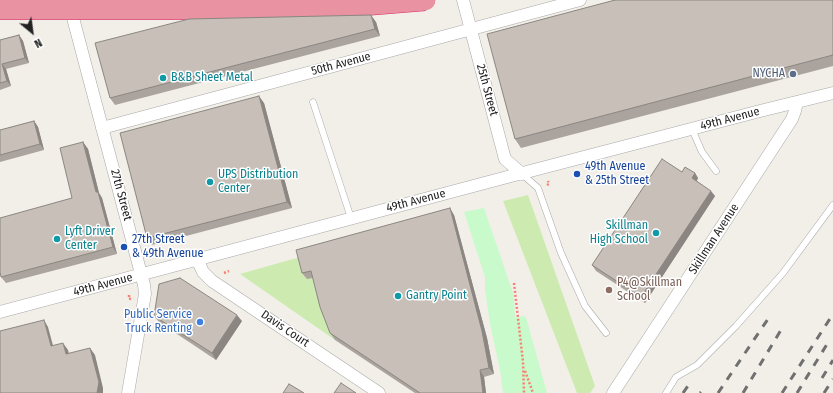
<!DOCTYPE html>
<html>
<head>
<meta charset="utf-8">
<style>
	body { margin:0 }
	#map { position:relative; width:833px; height:393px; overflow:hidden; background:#f2efe9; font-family:"Fira Sans Condensed",sans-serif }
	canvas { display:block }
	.north { position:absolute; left:12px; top:12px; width:40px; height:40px; -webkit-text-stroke:3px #fff; paint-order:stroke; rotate:151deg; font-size:11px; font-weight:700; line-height:16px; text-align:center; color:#222 }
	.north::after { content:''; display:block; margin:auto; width:14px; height:18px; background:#222; clip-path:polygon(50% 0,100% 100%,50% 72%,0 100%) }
</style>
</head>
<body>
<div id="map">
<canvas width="833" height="393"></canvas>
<div class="north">N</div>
</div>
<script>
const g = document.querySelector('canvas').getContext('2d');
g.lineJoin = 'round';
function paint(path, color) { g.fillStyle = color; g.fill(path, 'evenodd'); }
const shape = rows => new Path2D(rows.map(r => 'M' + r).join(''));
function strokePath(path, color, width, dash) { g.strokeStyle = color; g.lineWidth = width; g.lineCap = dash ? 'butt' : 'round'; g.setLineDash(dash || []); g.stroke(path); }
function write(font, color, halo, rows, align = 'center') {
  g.font = font + ' "Fira Sans Condensed",sans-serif'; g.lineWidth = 3; g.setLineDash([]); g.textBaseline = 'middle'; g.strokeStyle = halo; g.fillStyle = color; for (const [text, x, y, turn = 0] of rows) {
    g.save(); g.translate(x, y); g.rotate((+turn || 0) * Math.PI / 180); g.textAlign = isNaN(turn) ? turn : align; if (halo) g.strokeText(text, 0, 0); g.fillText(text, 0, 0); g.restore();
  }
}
paint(shape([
	[528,195,595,386,590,393,577,393,503,201],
	[300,257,316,277,335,340,240,274]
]), '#cdebb0');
paint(shape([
	[484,208,514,296,515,318,523,316,526,317,547,393,503,393,501,375,490,324,485,290,485,277,464,212]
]), '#c8facc');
const service = shape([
	[313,102,351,218],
	[692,129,702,152,716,171],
	[522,174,538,188,561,253,585,306,606,333],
	[666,393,676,377,697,365,736,326,783,273,833,205]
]);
const minor = shape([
	[463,0,505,159,522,174],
	[69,3,144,285,145,294,128,393],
	[102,128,580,0],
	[197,259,203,272,212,281,379,393],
	[0,312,511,176,760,111,833,93],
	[613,393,792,119,795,111,797,102]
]);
strokePath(service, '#a9a9a9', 7);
strokePath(minor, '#a9a9a9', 13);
strokePath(shape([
	[547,185,549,184,548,181],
	[224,273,229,271],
	[514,283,523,362,524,393],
	[129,295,129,299,133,298],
	[525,371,533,393]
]), '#fa8072', 2.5, [2, 2]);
strokePath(service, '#fff', 6);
strokePath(minor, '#fff', 12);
strokePath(shape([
	[822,378,833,360],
	[683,393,690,383],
	[700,393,701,392],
	[718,393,770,316],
	[743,393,784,325],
	[782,393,833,314],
	[797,393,829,341],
	[824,393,833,379]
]), '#707070', 3, [8, 8]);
const motorwayBridge = shape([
	[0,9,305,9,364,5,425,0]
]);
strokePath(motorwayBridge, '#dc2a67', 22, []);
strokePath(motorwayBridge, '#e892a2', 21);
paint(shape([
	[833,0,833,66,521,148,515,139],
	[376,22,380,36,115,105,110,98],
	[19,35,23,41,29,63,6,69,11,86,0,90,0,40],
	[264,103,292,208,152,245,147,238],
	[34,121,38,127,44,150,0,162,0,130],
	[83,142,88,149,99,193,102,198,117,254,6,283,1,277,72,198],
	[695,173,698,178,697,181,715,196,645,303,596,271,592,265],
	[454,215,487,338,494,374,484,377,486,393,415,393,335,340,330,333,313,278,307,279,302,273],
	[154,316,242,321,216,360,159,322]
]), '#aba49e');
paint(shape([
	[371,15,376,22,380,36,375,29],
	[19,35,23,41,29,63,25,58],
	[2,64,6,69,11,86,7,81],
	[259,96,264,103,292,208,287,202],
	[34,121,38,127,44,150,40,144],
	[83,142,88,149,99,193,102,198,117,254,113,247,96,192],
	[695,173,698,178,695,183,692,178],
	[711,191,715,196,645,303,641,297],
	[450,208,454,215,487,338,494,374,489,368],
	[237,315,242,321,216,360,212,353],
	[44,320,48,327,55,353,51,346],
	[63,343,68,350,71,361,66,354],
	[90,348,95,355,103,388,103,393,97,393],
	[480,370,484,377,486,393,483,393]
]), '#8b8681');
const building = shape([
	[615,0,833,0,833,55,515,139,487,34,615,0],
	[371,15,375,29,110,98,95,43,189,19,371,15],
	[19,35,25,58,2,64,7,81,0,83,0,40,19,35],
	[259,96,287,202,147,238,120,133,259,96],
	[34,121,40,144,0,155,0,130,34,121],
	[83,142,96,192,98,192,113,247,1,277,0,272,0,218,72,198,60,148,83,142],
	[662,159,682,172,685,167,695,173,692,178,711,191,641,297,592,265,662,159],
	[450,208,482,331,489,368,480,370,483,393,420,393,330,333,320,307,311,271,302,273,296,250,450,208],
	[180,278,237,315,212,353,154,316,159,284,180,278],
	[44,320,51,346,63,343,66,354,90,348,99,382,97,393,0,393,0,331,44,320],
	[341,383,356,393,334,393,341,383],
	[289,384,304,393,283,393,289,384]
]);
paint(building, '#c7bfb8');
strokePath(building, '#8b8681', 1);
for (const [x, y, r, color] of [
	[793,74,4,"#5c6f8a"],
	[163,78,4,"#0f9aa8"],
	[577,174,4,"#1a4fb4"],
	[210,182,4,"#0f9aa8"],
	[656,233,4,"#0f9aa8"],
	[57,239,4,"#0f9aa8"],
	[124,247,4,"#1a4fb4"],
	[609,290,4,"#8d6e63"],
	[398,296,4,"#0f9aa8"],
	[200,322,4,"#3f7fe0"]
]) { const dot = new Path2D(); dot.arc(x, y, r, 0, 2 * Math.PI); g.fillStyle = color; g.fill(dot); strokePath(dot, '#fff', 1.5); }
write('12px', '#222', '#fff', [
	["50th Avenue",341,64,-15],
	["25th Street",487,90,75],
	["49th Avenue",730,119,-15],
	["27th Street",121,195,75],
	["49th Avenue",416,201,-15],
	["Skillman Avenue",714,239,-57],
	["49th Avenue",103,285,-15],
	["Davis Court",285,329,34]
]);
write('12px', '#4e5e75', '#fff', [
	["NYCHA",785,74]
], 'right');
write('12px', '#0d838f', '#fff', [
	["B&B Sheet Metal",171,78],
	["UPS Distribution",218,175],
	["Center",218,189],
	["Skillman",648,226,"right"],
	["High School",648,240,"right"],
	["Lyft Driver",65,232],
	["Center",65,246],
	["Gantry Point",406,296]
], 'left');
write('12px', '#164399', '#fff', [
	["49th Avenue",585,167],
	["& 25th Street",585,181],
	["27th Street",132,240],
	["& 49th Avenue",132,254]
], 'left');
write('12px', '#785e54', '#fff', [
	["P4@Skillman",617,283],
	["School",617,297]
], 'left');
write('12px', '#366cbe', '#fff', [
	["Public Service",192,315],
	["Truck Renting",192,329]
], 'right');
</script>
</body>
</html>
